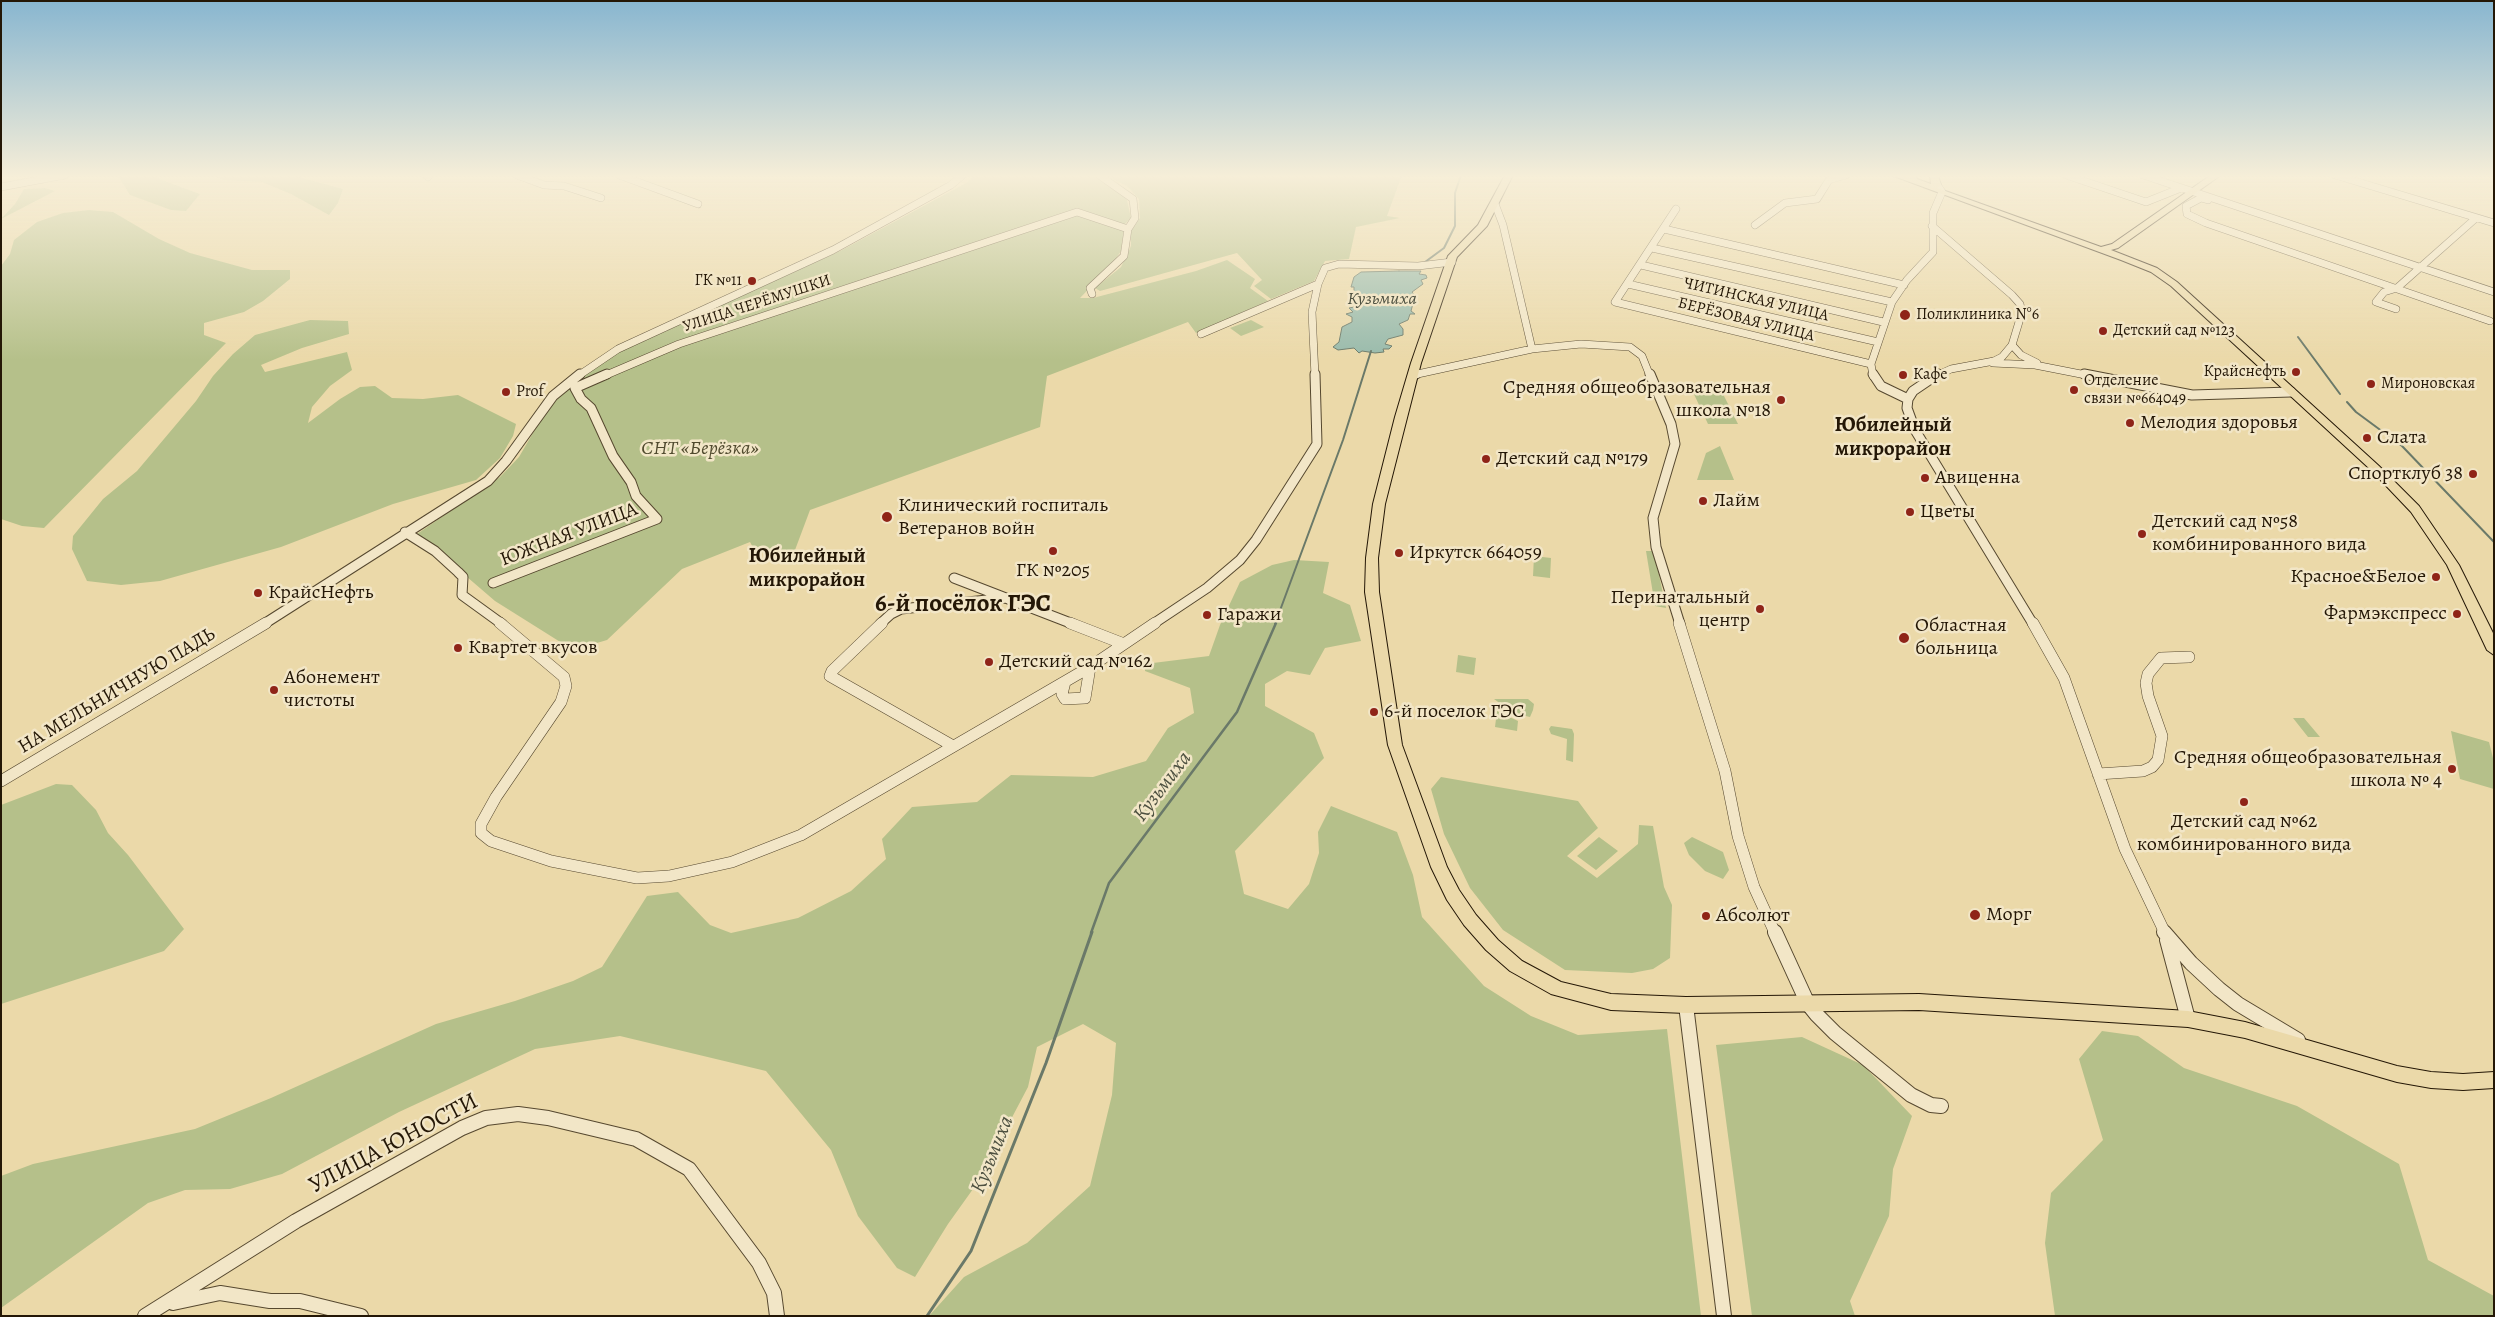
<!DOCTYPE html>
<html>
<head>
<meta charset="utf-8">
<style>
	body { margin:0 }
	#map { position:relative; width:2495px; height:1317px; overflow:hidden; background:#ebd9a9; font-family:Alegreya,serif }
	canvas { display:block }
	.frame { position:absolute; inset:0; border:2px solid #241706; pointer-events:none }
</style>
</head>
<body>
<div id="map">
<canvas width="2495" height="1317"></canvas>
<div class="frame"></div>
</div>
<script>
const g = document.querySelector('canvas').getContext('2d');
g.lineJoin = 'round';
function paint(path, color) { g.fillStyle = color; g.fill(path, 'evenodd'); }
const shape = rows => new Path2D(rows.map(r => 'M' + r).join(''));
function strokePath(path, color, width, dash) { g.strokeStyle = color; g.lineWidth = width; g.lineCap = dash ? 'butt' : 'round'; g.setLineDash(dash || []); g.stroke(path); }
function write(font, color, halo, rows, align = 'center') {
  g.font = font + ' Alegreya,serif'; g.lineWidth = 5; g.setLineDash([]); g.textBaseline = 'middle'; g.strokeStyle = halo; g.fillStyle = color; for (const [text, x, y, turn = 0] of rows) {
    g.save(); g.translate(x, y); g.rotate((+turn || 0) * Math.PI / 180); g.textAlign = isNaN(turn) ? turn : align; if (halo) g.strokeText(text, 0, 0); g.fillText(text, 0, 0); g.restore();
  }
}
paint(shape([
	[153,175,162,180,200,194,186,211,171,210,130,195,118,176],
	[214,175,291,175,343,189,338,203,329,215,291,194,262,182,223,180],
	[976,175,1093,175,1116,186,1127,200,1131,218,1123,226,1074,210,663,352,1074,214,1124,231,1121,251,1111,266,1080,298,1093,298,1196,271,1227,260,1255,279,1250,288,1268,301,1196,333,1188,322,1047,376,1040,427,810,510,795,550,756,553,750,542,682,569,607,640,573,650,495,601,417,534,500,477,519,457,537,426,558,398,571,385,622,350,842,250,966,183],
	[1105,175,1402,175,1387,216,1400,218,1356,227,1349,259,1325,261,1314,281,1271,299,1254,286,1262,280,1237,253,1100,291,1095,288,1121,267,1131,246,1131,231,1140,218,1139,199,1127,186],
	[45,188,55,191,1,219,15,204,24,189],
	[89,210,113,212,159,239,190,253,252,270,290,270,290,279,263,301,244,312,204,323,204,335,226,343,44,528,22,526,1,519,1,266,10,254,14,240,37,222,63,213],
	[310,320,348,321,349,334,302,348,261,365,265,372,347,352,352,370,330,386,312,407,308,423,340,399,360,387,375,386,392,398,423,399,458,395,516,424,513,436,500,458,476,480,393,504,281,547,160,581,121,585,87,581,72,549,73,536,103,499,137,471,196,401,213,376,233,354,255,335],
	[1251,320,1264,327,1241,336,1230,328],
	[1692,390,1721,390,1738,424,1708,424],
	[1720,446,1734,480,1697,480,1706,453],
	[1646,551,1654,551,1666,608,1655,606],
	[1534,556,1551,558,1550,578,1533,576],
	[1294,560,1329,562,1323,593,1350,605,1361,641,1325,648,1310,675,1287,671,1265,684,1265,706,1314,733,1324,758,1235,851,1244,894,1288,909,1309,884,1319,853,1318,832,1331,806,1397,832,1413,875,1422,917,1484,986,1531,1016,1578,1035,1667,1029,1701,1316,929,1316,964,1277,1027,1243,1090,1186,1112,1095,1116,1043,1083,1024,1037,1047,1028,1087,978,1182,948,1224,915,1277,897,1268,858,1216,831,1150,766,1071,620,1036,535,1049,399,1112,282,1174,230,1189,185,1190,148,1203,1,1308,1,1176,33,1164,195,1129,271,1098,436,1024,515,1001,573,981,602,967,647,896,678,892,710,925,731,933,798,918,851,891,886,859,882,839,912,807,977,802,1011,775,1093,777,1146,761,1168,728,1194,713,1190,688,1145,671,1145,664,1209,656,1220,625,1240,582,1272,565],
	[1458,655,1476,658,1474,675,1456,672],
	[1494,699,1528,699,1534,704,1533,710,1530,717,1521,715,1505,707],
	[1497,711,1518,721,1517,731,1495,727],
	[2293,718,2304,718,2320,737,2308,737],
	[1551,726,1572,729,1574,734,1573,762,1566,760,1567,739,1551,734,1549,729],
	[2451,731,2489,742,2494,762,2494,789,2460,779],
	[1441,777,1578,801,1598,828,1567,856,1597,878,1638,844,1639,825,1653,826,1664,887,1672,905,1670,958,1653,969,1632,973,1565,970,1503,930,1470,888,1444,834,1431,789],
	[56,784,72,785,96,810,108,833,128,855,184,929,164,951,1,1004,1,805],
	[1599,837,1618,851,1596,870,1577,856],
	[1692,837,1723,852,1729,870,1723,879,1705,871,1689,855,1684,843],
	[2102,1031,2138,1036,2184,1068,2297,1106,2399,1164,2428,1260,2494,1296,2494,1316,2055,1316,2045,1243,2051,1193,2103,1140,2079,1059],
	[1802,1037,1863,1065,1912,1116,1893,1169,1889,1216,1850,1301,1855,1316,1752,1316,1716,1045]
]), '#b5c08a');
const water = shape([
	[1399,271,1421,271,1419,274,1426,275,1427,278,1421,280,1423,284,1412,292,1415,296,1411,311,1415,314,1410,314,1408,320,1399,324,1403,329,1403,335,1388,339,1385,344,1392,346,1389,349,1383,349,1384,352,1375,353,1362,351,1359,353,1354,348,1338,350,1333,347,1339,342,1342,327,1352,322,1352,317,1346,314,1353,312,1349,308,1354,307,1350,294,1354,291,1354,287,1351,287,1354,277,1361,272,1399,271]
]);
paint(water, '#98baab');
strokePath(water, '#6a7969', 1);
strokePath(shape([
	[1425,262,1444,248,1455,226,1455,193,1461,175],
	[2298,337,2340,394],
	[2347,402,2356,412,2402,446,2494,542],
	[1275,624,1343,440,1371,351]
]), '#6a7969', 2);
strokePath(shape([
	[1091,933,1109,883,1237,712,1276,623]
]), '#6a7969', 2.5);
strokePath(shape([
	[927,1316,971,1251,1046,1063,1092,932]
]), '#6a7969', 3);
const minorFar3 = shape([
	[426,175,428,177],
	[517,175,544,185,564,186,601,198],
	[619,175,698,204],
	[2066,175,2146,202,2181,188],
	[2143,175,2494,292],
	[2335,175,2494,223],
	[1,187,65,175],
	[2208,200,2201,198,2186,206,2187,214,2206,223,2490,321],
	[1495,204,1503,225,1532,349],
	[1676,209,1615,302,1871,364],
	[1755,225,1785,203,1817,199,1829,180,1846,175],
	[1932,226,2012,295,2020,304,2022,312,2012,345,2002,357,1994,361,1951,369,1936,376],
	[1664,229,1904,285],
	[1652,248,1892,302],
	[1641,265,1883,322],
	[1628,284,1878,342],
	[1092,294,1090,288,1124,256,1128,229],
	[2396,309,2376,302,2384,292,2397,288,2476,218],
	[1201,334,1318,284],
	[2012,345,2021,355,2037,363],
	[1993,363,2035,365,2091,376],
	[1413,375,1532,349,1581,344,1630,347,1642,356,1650,376],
	[578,376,618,349,833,250,951,185,963,175],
	[604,376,679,344,1077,212,1128,229,1135,218,1133,199,1099,175],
	[1315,376,1312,312,1318,284,1325,268,1339,264,1418,266,1452,262],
	[1873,376,1871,364,1892,302,1907,280,1933,252,1933,213,1942,192,1936,183]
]);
const minorFar2 = shape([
	[1650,374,1671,424,1675,444,1653,518,1656,547,1680,624],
	[1873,374,1881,386,1908,399],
	[1938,374,1913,391,1908,399,1907,408,1915,430,2033,624],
	[2084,374,2192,395,2291,392],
	[1413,375,1416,374],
	[405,532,435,551,458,572,463,577,462,595,502,624],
	[954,578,1073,624],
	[493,583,657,519,636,496,631,482,613,456,591,408,581,399,575,388,607,374],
	[264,624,488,481,506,461,553,396,580,374],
	[880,624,891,614,901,609,1006,598],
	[1153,624,1207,588,1240,560,1256,540,1317,444,1315,374]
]);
const minorFar1 = shape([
	[500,623,564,677,566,686,561,702,496,797,481,824,481,833,491,841,551,861,637,878,669,876,732,862,801,835,1090,667,1155,623],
	[882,623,832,671,830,676,953,746],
	[1070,623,1124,644],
	[1679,623,1725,771,1738,836,1754,887,1775,933],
	[2033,623,2064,678,2125,849,2165,933],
	[1065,682,1062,694,1065,699,1085,698,1090,667],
	[2098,774,2143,771,2152,767,2158,760,2162,736,2148,696,2146,683,2148,674,2161,658,2189,657],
	[1,781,266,623]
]);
const minor = shape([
	[1775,932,1808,1004,1816,1014,1835,1033,1911,1095,1931,1105,1941,1106],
	[2164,932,2191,963,2219,989,2238,1004,2298,1040],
	[2167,940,2188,1019],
	[1686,1005,1724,1316],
	[173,1303,220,1293,270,1301,300,1301,361,1316],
	[145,1316,296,1221,462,1128,486,1118,518,1114,548,1118,636,1139,689,1169,759,1263,774,1293,777,1316]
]);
const major = shape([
	[1505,175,1513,175,1487,226,1457,257,1421,363,1385,504,1378,558,1379,592,1402,745,1447,867,1459,890,1476,915,1498,940,1522,961,1561,982,1611,994,1686,997,1919,994,2188,1011,2245,1022,2397,1066,2431,1072,2463,1074,2494,1072,2494,1088,2463,1090,2431,1088,2397,1082,2245,1038,2188,1027,1919,1010,1686,1013,1611,1010,1551,994,1510,971,1486,950,1464,925,1447,900,1431,867,1388,745,1365,592,1366,558,1373,504,1395,417,1411,363,1448,256,1478,225,1505,175],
	[1891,175,1916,175,1917,179,1931,184,1930,175,1938,175,1941,185,1937,188,2101,247,2112,244,2211,175,2221,175,2118,248,2111,250,2157,268,2177,282,2379,466,2419,506,2459,565,2494,635,2494,655,2487,650,2447,565,2411,512,2371,470,2171,286,2151,272,2121,260,1891,175]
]);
strokePath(minorFar3, '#56482f', 8);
strokePath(minorFar2, '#56482f', 11);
strokePath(minorFar1, '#56482f', 12);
strokePath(minor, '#56482f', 16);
strokePath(major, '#241706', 2);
strokePath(minorFar3, '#f2e6c7', 7);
strokePath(minorFar2, '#f2e6c7', 9);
strokePath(minorFar1, '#f2e6c7', 11);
strokePath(minor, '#f2e6c7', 14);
paint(major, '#ebd9a9');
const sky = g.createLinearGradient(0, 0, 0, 360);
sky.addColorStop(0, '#88b6d0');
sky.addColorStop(0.49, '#f6eed8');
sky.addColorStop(1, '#f6eed800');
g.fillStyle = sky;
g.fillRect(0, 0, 2495, 360);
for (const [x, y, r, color] of [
	[752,281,5,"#8f2418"],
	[1905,315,6,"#8f2418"],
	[2103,331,5,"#8f2418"],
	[2296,372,5,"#8f2418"],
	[1903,375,5,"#8f2418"],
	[2371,384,5,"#8f2418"],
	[2074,390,5,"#8f2418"],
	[506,392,5,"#8f2418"],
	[1781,400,5,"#8f2418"],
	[2130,423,5,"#8f2418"],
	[2367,438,5,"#8f2418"],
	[1486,459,5,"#8f2418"],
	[2473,474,5,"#8f2418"],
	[1925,478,5,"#8f2418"],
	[1703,501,5,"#8f2418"],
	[1910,512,5,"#8f2418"],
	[887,517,6,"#8f2418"],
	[2142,534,5,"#8f2418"],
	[1053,551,5,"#8f2418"],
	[1399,553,5,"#8f2418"],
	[2436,577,5,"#8f2418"],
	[258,593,5,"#8f2418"],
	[1760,609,5,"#8f2418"],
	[2457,614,5,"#8f2418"],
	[1207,615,5,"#8f2418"],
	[1904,638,6,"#8f2418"],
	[458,648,5,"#8f2418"],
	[989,662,5,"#8f2418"],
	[274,690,5,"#8f2418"],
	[1374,712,5,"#8f2418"],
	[2452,769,5,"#8f2418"],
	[2244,802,5,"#8f2418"],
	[1975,915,6,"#8f2418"],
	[1706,916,5,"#8f2418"]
]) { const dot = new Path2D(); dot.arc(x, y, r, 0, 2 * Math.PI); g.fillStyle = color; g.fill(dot); strokePath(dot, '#f2e6c7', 2); }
write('16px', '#241706', '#f2e6c7', [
	["ГК №11",742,281,"right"],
	["Поликлиника N°6",1916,315],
	["Детский сад №123",2113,331],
	["Крайснефть",2286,372,"right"],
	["Кафе",1913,375],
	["Отделение",2084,381],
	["связи №664049",2084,399],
	["Мироновская",2381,384],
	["Prof",516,392]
], 'left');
write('16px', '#241706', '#f2e6c7', [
	["ЧИТИНСКАЯ УЛИЦА",1756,300,13],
	["УЛИЦА ЧЕРЁМУШКИ",757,304,-18],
	["БЕРЁЗОВАЯ УЛИЦА",1746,320,14]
]);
write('italic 18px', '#4d5040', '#f2e6c7', [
	["Кузьмиха",1382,300]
]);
write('20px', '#241706', '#f2e6c7', [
	["Средняя общеобразовательная",1771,388,"right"],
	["школа №18",1771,411,"right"],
	["Мелодия здоровья",2140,423],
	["Слата",2377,438],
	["Детский сад №179",1496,459],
	["Спортклуб 38",2463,474,"right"],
	["Авиценна",1935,478],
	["Лайм",1713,501],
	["Клинический госпиталь",898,506],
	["Ветеранов войн",898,529],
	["Цветы",1920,512],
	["Детский сад №58",2152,522],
	["комбинированного вида",2152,545],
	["Иркутск 664059",1409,553],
	["ГК №205",1053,571,"center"],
	["Красное&Белое",2426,577,"right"],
	["КрайсНефть",268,593],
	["Перинатальный",1750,598,"right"],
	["центр",1750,621,"right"],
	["Фармэкспресс",2447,614,"right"],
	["Гаражи",1217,615],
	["Областная",1915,626],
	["больница",1915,649],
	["Квартет вкусов",468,648],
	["Детский сад №162",999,662],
	["Абонемент",284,678],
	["чистоты",284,701],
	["6-й поселок ГЭС",1384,712],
	["Средняя общеобразовательная",2442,758,"right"],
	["школа № 4",2442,781,"right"],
	["Детский сад №62",2244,822,"center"],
	["комбинированного вида",2244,845,"center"],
	["Морг",1986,915],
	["Абсолют",1716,916]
], 'left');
write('italic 20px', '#504a2e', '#f2e6c7', [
	["СНТ «Берёзка»",700,449]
]);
write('20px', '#241706', '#f2e6c7', [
	["ЮЖНАЯ УЛИЦА",569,535,-21],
	["НА МЕЛЬНИЧНУЮ ПАДЬ",117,691,-31]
]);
write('bold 21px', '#241706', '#f2e6c7', [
	["Юбилейный",1893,426],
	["микрорайон",1893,450],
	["Юбилейный",807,557],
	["микрорайон",807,581]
]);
write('italic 21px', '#4d5040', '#f2e6c7', [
	["Кузьмиха",1163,787,-53],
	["Кузьмиха",993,1155,-68]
]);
write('24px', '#241706', '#f2e6c7', [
	["УЛИЦА ЮНОСТИ",394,1144,-28]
]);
write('bold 25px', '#241706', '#f2e6c7', [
	["6-й посёлок ГЭС",963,605]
]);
</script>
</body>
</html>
